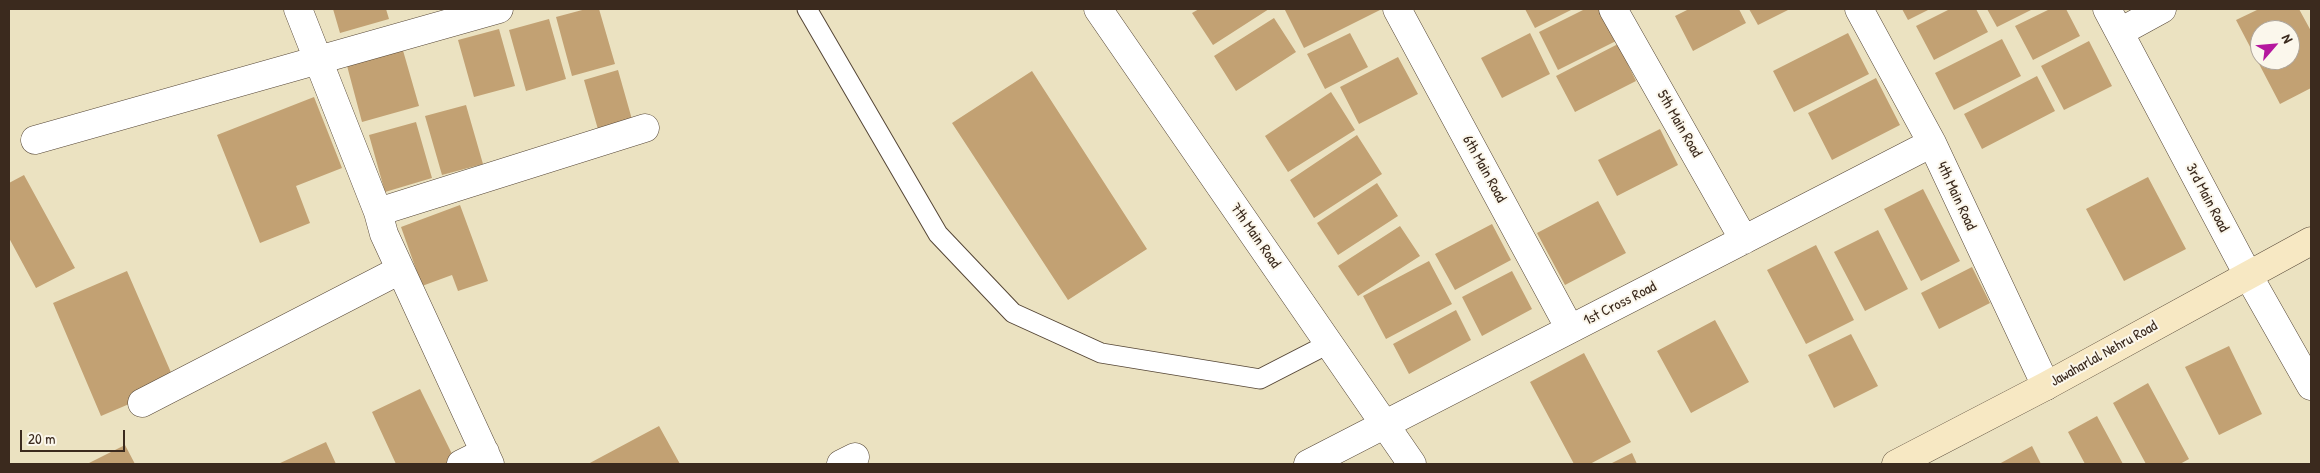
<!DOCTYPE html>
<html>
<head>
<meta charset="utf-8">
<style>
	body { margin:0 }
	#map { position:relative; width:2320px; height:473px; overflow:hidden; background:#ebe2c1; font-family:"Patrick Hand",sans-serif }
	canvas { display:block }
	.frame { position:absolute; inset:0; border:10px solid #3b2a1e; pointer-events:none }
	.north { position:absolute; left:2250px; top:20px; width:50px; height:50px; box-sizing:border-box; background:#fbf7ec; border:1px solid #aea59a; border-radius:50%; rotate:63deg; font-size:14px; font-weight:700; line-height:20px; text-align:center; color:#3b2a1e }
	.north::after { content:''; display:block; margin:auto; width:18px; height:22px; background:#b5179e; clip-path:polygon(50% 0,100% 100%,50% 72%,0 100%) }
	.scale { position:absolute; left:20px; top:430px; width:105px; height:22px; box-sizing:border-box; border:2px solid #3b2a1e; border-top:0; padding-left:6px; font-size:15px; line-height:18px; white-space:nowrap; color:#3b2a1e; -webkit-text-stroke:4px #fbf7ec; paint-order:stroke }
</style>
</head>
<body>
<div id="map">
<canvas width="2320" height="473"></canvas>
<div class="frame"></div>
<div class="north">N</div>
<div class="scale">20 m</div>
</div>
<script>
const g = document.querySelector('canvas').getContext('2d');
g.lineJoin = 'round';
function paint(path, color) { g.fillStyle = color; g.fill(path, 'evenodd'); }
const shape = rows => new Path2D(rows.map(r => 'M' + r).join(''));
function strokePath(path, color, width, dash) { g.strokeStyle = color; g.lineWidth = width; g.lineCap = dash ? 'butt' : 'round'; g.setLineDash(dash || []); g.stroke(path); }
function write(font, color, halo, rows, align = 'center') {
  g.font = font + ' "Patrick Hand",sans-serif'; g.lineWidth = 4; g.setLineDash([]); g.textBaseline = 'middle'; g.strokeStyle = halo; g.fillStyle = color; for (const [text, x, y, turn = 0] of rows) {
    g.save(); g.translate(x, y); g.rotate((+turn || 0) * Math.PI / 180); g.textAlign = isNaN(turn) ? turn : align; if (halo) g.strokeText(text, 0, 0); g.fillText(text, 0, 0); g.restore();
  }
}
paint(shape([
	[333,9,386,9,389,19,340,33],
	[586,9,599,9,615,64,572,76,556,17],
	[1199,9,1269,9,1213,45,1192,13],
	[1288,9,1382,9,1304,48,1285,10],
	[1525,9,1573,9,1535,28],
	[1585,9,1602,9,1618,40,1558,70,1539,32],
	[1689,9,1739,9,1746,23,1693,51,1675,16],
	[1749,9,1790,9,1758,25],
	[1902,9,1930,9,1908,20],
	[1950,9,1976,9,1988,32,1934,60,1916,26],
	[1987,9,2033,9,1997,27],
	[2050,9,2066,9,2080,36,2033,60,2015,26],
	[2259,9,2299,9,2311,31,2311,88,2280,104,2236,20],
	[2260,30,2290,30,2290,60,2260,60],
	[1274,18,1296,52,1236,91,1214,56],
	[549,19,566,79,526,91,509,30],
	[499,29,515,86,474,97,458,40],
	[1350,33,1368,67,1325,89,1307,54],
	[1530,33,1550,74,1502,98,1481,58],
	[1848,33,1869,74,1794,112,1773,71],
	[2002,39,2021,76,1954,110,1935,73],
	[2089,41,2112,86,2064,110,2041,66],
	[1618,44,1636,81,1575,112,1556,76],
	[402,47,419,106,362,122,346,62],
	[1398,57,1418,94,1359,124,1340,87],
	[618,70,633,123,599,133,584,80],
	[1032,71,1147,249,1068,300,952,123],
	[2037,76,2055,111,1982,149,1964,114],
	[1876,78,1900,125,1832,160,1808,113],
	[1331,92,1355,130,1288,172,1265,136],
	[314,97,342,168,296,186,310,223,260,243,217,135],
	[466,105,483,164,442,175,425,116],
	[416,122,432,178,385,192,369,135],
	[1660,129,1678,165,1617,196,1598,160],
	[1357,135,1382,174,1314,218,1290,180],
	[24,175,75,268,36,288,9,238,9,183],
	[2148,177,2186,249,2124,281,2086,209],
	[1377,183,1398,216,1338,255,1317,223],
	[1923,189,1960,261,1921,281,1884,209],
	[1598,201,1626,253,1565,285,1537,233],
	[460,205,488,281,458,291,452,275,422,286,401,227],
	[1492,224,1511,260,1455,290,1435,254],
	[1400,226,1420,256,1358,296,1338,266],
	[1878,230,1908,289,1865,311,1834,252],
	[1816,245,1854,320,1806,344,1767,270],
	[1429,261,1452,304,1386,339,1363,296],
	[1972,267,1990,303,1939,329,1921,293],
	[127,271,176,384,101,416,53,303],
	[1512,271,1532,309,1482,336,1462,297],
	[1456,310,1471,340,1409,374,1393,344],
	[1715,320,1749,382,1691,413,1657,351],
	[1851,334,1878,386,1834,408,1808,355],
	[2229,346,2262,414,2219,435,2185,367],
	[1584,353,1631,442,1590,464,1574,464,1530,382],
	[2148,383,2189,459,2180,464,2146,464,2113,403],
	[420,389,455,460,446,464,396,464,372,412],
	[2097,416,2123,464,2085,464,2068,432],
	[659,426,680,464,588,464],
	[326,442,336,464,278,464],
	[125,445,135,464,87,464],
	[2032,446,2041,464,1999,464],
	[1632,453,1637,464,1610,464]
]), '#c2a173');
const lane = shape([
	[807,9,938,234,1013,313,1101,353,1260,379,1330,343]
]);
const street = shape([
	[298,9,378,212,384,234,490,464],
	[1098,9,1412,464],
	[1397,9,1570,329],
	[1613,9,1744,240],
	[1859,9,1932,143,2046,386],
	[2107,9,2248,275,2311,386],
	[2120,32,2162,9],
	[35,140,499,9],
	[378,212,645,128],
	[142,403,400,270],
	[461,464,485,452],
	[841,464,855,457],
	[1308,464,1932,143]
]);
const secondary = shape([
	[1896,464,2046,386,2311,241]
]);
strokePath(lane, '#554636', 21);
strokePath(street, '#554636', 29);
strokePath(secondary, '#554636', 29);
strokePath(lane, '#fff', 19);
strokePath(street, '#fff', 28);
strokePath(secondary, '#f7e8c3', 28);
write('15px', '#3b2a1e', '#fbf7ec', [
	["5th Main Road",1679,124,60],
	["6th Main Road",1484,169,61],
	["4th Main Road",1956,196,65],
	["3rd Main Road",2207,198,62],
	["7th Main Road",1255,236,55],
	["1st Cross Road",1620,304,-27],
	["Jawaharlal Nehru Road",2104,354,-29]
]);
</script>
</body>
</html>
